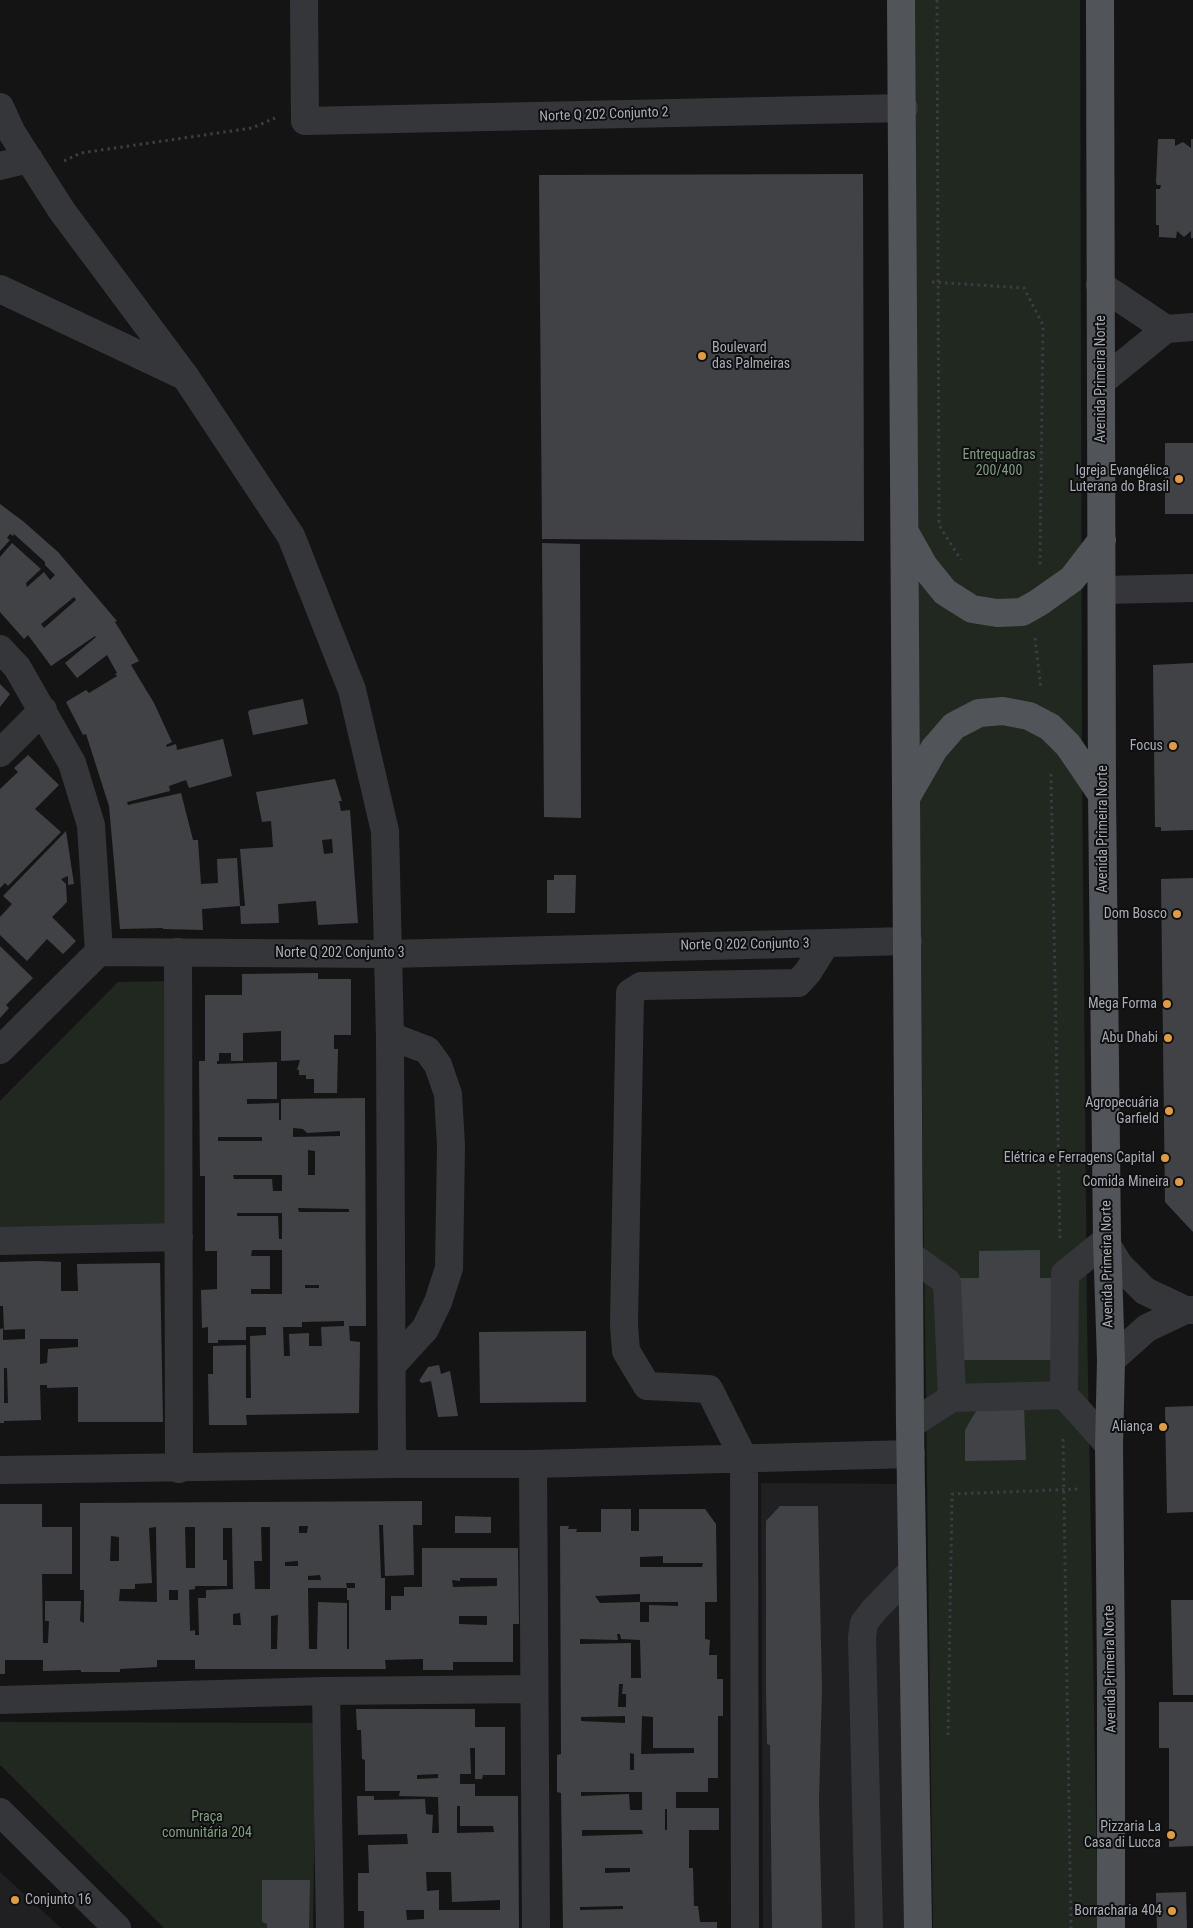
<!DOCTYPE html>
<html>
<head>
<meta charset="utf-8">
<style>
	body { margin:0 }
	canvas { display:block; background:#141415 }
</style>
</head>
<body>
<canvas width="1193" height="1928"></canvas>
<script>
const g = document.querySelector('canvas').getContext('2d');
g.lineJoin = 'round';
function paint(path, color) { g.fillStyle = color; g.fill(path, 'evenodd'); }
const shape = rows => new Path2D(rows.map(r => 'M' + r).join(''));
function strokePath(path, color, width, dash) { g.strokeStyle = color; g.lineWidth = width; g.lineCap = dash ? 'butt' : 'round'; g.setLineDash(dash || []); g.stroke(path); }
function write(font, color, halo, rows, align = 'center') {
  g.font = font + ' "Roboto Condensed",sans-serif'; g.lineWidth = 4; g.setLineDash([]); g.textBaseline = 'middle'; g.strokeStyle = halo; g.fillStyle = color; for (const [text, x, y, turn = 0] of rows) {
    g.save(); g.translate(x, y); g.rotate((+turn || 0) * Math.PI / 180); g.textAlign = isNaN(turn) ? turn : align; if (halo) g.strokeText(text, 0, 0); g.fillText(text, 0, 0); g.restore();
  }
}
paint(shape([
	[761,1483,918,1484,926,1928,763,1928],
	[0,1872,61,1928,0,1928]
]), '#202022');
paint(shape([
	[915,0,1080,0,1082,770,1087,1322,1098,1928,933,1928,920,952,915,455],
	[178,981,171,1235,0,1237,0,1101,118,982],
	[0,1722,316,1723,313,1928,164,1928,0,1765]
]), '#202820');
paint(shape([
	[1158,139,1175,139,1175,146,1183,142,1191,148,1191,139,1193,139,1193,238,1191,238,1191,231,1184,237,1177,231,1176,238,1159,237,1159,225,1156,225,1156,189,1160,189,1161,185,1157,185,1156,182],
	[863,174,864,541,542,539,539,175],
	[1165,443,1193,443,1193,514,1165,514],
	[0,504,24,522,58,552,117,621,115,622,139,661,131,665,154,703,172,742,166,745,167,747,176,744,177,750,223,739,232,776,189,788,186,780,169,786,170,791,127,802,128,805,181,793,193,840,198,840,201,884,218,883,217,859,237,858,240,906,202,909,203,930,163,929,163,928,120,929,109,806,86,734,83,735,66,702,86,690,89,693,117,676,115,674,117,673,107,655,77,678,65,663,96,637,95,636,51,666,28,635,24,639,0,612,0,557,12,543,41,569,26,583,27,587,44,572,50,580,55,575,45,565,45,562,14,534,13,536,10,534,7,538,10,540,0,551],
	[74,597,76,600,44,628,41,624],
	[542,543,580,544,581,818,544,817],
	[1193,663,1193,830,1161,831,1161,827,1155,827,1153,665],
	[0,684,10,694,0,707],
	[303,699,308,724,253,735,248,712,250,710],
	[28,755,59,785,35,809,61,832,8,886,5,883,0,888,0,789,18,772,14,768],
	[335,779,342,801,339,801,341,811,350,810,358,923,318,925,316,901,278,904,279,923,241,924,240,906,245,906,240,849,273,847,271,821,262,822,256,792],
	[332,839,333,853,324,854,322,840],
	[66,831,74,884,68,885,68,876,61,879,66,884,67,902,52,917,76,941,63,954,47,939,27,961,0,935,0,917,12,904,3,896],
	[554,875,576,875,575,913,547,913,547,880,554,880],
	[1193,878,1193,1232,1165,1202,1161,879],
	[0,946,33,978,6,1005,9,1008,0,1018],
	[318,973,318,979,351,979,351,1035,334,1035,334,1049,338,1049,337,1093,314,1093,314,1079,306,1079,306,1075,299,1075,299,1070,297,1070,300,1060,281,1061,281,1031,243,1033,243,1061,231,1061,231,1053,219,1053,219,1061,217,1061,217,1064,277,1062,277,1099,247,1099,247,1104,279,1103,279,1120,281,1120,281,1099,365,1098,366,1326,349,1326,350,1341,360,1342,359,1413,246,1415,247,1425,209,1425,208,1374,213,1374,213,1346,246,1345,246,1398,251,1398,250,1336,266,1335,266,1327,246,1327,246,1340,218,1340,218,1343,208,1343,208,1327,202,1328,201,1290,217,1289,217,1251,205,1251,205,1176,200,1176,199,1061,205,1061,205,995,242,995,242,974],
	[293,1128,303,1129,307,1133,340,1131,340,1136,293,1137],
	[218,1137,262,1137,262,1141,218,1141],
	[308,1150,315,1151,315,1175,308,1175],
	[233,1175,282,1175,282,1191,273,1191,272,1179,234,1179],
	[298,1208,349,1209,349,1212,299,1212],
	[237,1213,282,1213,282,1239,279,1239,278,1216,237,1216],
	[252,1250,282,1250,282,1294,251,1294,251,1289,270,1289,270,1256,251,1256],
	[305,1285,319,1285,319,1288,305,1288],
	[344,1321,344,1326,321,1327,322,1346,309,1346,309,1333,289,1334,290,1356,284,1356,283,1327,302,1327,302,1322],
	[1040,1250,1040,1278,1060,1278,1059,1360,959,1360,959,1278,979,1278,979,1251],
	[39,1261,61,1262,61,1291,78,1291,77,1264,160,1263,163,1422,78,1422,78,1387,47,1388,47,1385,40,1385,41,1420,4,1421,4,1423,0,1423,0,1329,3,1328,3,1340,25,1339,25,1329,4,1330,3,1306,0,1306,0,1262],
	[40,1339,78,1339,78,1347,48,1349,47,1363,40,1364],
	[4,1368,7,1368,8,1403,4,1403],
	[586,1331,586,1402,480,1403,479,1332],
	[439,1365,441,1374,450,1371,458,1416,438,1417,431,1381,422,1383,419,1381,428,1367],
	[979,1406,1024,1406,1026,1460,965,1461,965,1430],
	[1193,1406,1193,1512,1167,1513,1165,1407],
	[422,1501,422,1525,413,1525,414,1575,385,1576,383,1525,379,1525,381,1578,385,1578,385,1610,391,1610,391,1596,404,1596,404,1587,422,1587,422,1548,518,1548,519,1624,513,1624,513,1662,453,1662,453,1670,423,1670,423,1659,385,1660,386,1669,195,1669,195,1660,157,1660,157,1667,120,1669,120,1672,81,1672,81,1670,43,1671,43,1660,5,1660,5,1674,0,1674,0,1504,42,1504,42,1527,72,1527,72,1574,42,1574,43,1643,48,1643,49,1621,45,1621,45,1601,81,1601,80,1621,84,1623,84,1590,80,1590,80,1503],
	[299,1526,308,1526,307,1533,299,1533],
	[156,1527,157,1602,119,1601,120,1589,135,1589,135,1584,152,1583,149,1528],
	[185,1527,195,1527,195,1568,186,1568],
	[261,1527,270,1527,270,1589,255,1589,254,1561,262,1561],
	[223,1528,232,1528,233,1589,206,1590,206,1598,198,1598,199,1635,195,1635,195,1630,190,1631,189,1590,195,1589,195,1586,227,1586,227,1560,223,1560],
	[111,1536,119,1537,119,1561,110,1561],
	[298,1561,298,1566,285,1566,285,1562],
	[320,1575,321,1580,308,1580,308,1576],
	[460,1578,497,1578,497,1586,453,1587,452,1580,460,1581],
	[346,1583,355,1583,355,1588,347,1588,347,1600,349,1600,349,1649,347,1649,347,1603,318,1602,317,1649,309,1649,308,1588,347,1588],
	[169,1590,178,1590,178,1600,169,1600],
	[240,1613,241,1625,233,1625,233,1614],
	[278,1615,277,1649,271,1649,271,1616],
	[459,1616,487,1616,487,1625,459,1624],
	[780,1506,818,1506,822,1689,819,1800,822,1928,772,1928,770,1745,767,1744,766,1689,766,1521],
	[601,1509,631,1509,631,1531,639,1531,639,1509,705,1509,716,1524,717,1602,705,1602,705,1639,710,1640,709,1655,717,1655,717,1679,723,1679,723,1716,718,1716,718,1778,708,1778,708,1792,676,1792,676,1808,719,1808,719,1830,689,1830,689,1868,693,1868,694,1906,698,1906,700,1922,717,1922,717,1928,563,1928,561,1793,557,1792,557,1755,561,1754,560,1526,569,1526,568,1529,577,1529,576,1532,601,1532],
	[663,1556,663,1563,703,1563,702,1567,640,1567,640,1557],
	[640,1594,640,1602,600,1603,595,1596],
	[640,1602,678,1602,678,1606,649,1605,649,1622,640,1622],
	[617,1634,620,1634,621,1639,640,1640,641,1678,631,1678,631,1643,580,1644,580,1639,618,1640],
	[619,1684,623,1684,622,1694,626,1694,626,1707,618,1707],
	[625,1716,625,1723,581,1721,581,1717],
	[642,1716,653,1717,653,1748,694,1748,694,1753,641,1754],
	[630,1753,634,1754,634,1770,630,1770],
	[581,1792,642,1792,642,1810,630,1810,629,1794,581,1796],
	[665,1809,667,1809,667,1830,665,1830],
	[582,1830,642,1830,643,1834,582,1836],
	[605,1868,630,1868,630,1872,605,1873],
	[623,1906,623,1909,580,1910,580,1907],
	[455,1516,491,1517,491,1533,455,1533],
	[1171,1600,1193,1600,1193,1695,1173,1695],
	[1159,1702,1193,1702,1193,1846,1169,1847,1169,1748,1159,1748],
	[356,1709,475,1709,475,1727,505,1727,505,1775,483,1775,482,1779,475,1779,475,1748,470,1748,471,1774,460,1774,460,1784,475,1784,475,1796,518,1796,519,1928,364,1928,364,1911,358,1911,358,1873,369,1873,368,1845,408,1844,407,1834,358,1835,357,1796,374,1796,374,1800,425,1799,426,1814,433,1815,432,1833,439,1833,438,1797,399,1796,400,1791,365,1791,365,1760,362,1759,361,1730,357,1730],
	[438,1774,438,1778,417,1779,417,1775],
	[457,1806,460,1806,460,1826,493,1826,494,1832,457,1833],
	[426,1872,451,1872,452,1902,500,1900,500,1910,439,1910,439,1890,427,1891],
	[406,1910,424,1910,424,1919,407,1920],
	[262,1880,310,1880,309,1928,267,1928,267,1924,262,1922],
	[1186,1892,1187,1928,1157,1928,1156,1893]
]), '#414245');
strokePath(shape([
	[937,0,939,525,961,560],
	[64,161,81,153,252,128,275,118],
	[932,282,1024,288,1043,325,1040,565],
	[1035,638,1041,689],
	[1051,774,1060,1238],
	[1063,1439,1071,1928],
	[948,1735,952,1494,1080,1489]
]), '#3b3d41', 3, [2.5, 4]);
strokePath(shape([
	[304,0,305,121,904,108],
	[0,107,12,133,62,211,185,376,291,536,352,690,385,831,390,1036,392,1464],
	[0,166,29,159],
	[1100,285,1166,329],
	[0,289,182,375],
	[1101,382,1166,329,1193,327],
	[1103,590,1193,588],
	[0,649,17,667,72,763,91,825,99,952,388,954,908,941],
	[0,753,43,710],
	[178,952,179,1469],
	[390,1036,427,1050,438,1065,448,1094,451,1146,449,1268,438,1302,425,1329,392,1365],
	[0,1050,99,952],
	[1107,1240,1065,1274,1064,1395,1109,1445],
	[0,1241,179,1237],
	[1107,1245,1119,1265,1145,1291,1185,1310,1193,1310],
	[910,1255,947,1282,952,1398],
	[1111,1360,1147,1328,1185,1310],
	[910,1425,952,1398,1064,1395],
	[533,1464,536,1928],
	[0,1470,392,1464,533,1464,911,1454],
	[326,1691,330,1928],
	[0,1700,326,1691,532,1689],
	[0,1812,117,1928],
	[745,1928,744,1459,709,1389,647,1386,626,1351,624,1325,630,993,641,986,798,983,808,972,826,943],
	[869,1928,862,1637,864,1623,874,1610,912,1571]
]), '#35363a', 28);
strokePath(shape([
	[901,0,910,1425,918,1928],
	[1100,0,1102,795,1107,1240,1111,1360,1109,1445,1111,1682,1111,1928],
	[906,534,924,566,945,592,972,609,997,613,1022,612,1038,603,1072,579,1102,540],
	[907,796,934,749,954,726,979,713,1003,711,1029,716,1050,727,1068,745,1102,795]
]), '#515458', 28);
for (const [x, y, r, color] of [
	[702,356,5,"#e19b40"],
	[1179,479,5,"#e19b40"],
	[1173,746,5,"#e19b40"],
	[1177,914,5,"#e19b40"],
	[1167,1004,5,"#e19b40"],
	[1168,1038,5,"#e19b40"],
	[1169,1111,5,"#e19b40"],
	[1165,1158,5,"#e19b40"],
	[1179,1182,5,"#e19b40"],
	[1163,1427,5,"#e19b40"],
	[1171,1835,5,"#e19b40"],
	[15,1900,5,"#e19b40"],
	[1172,1911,5,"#e19b40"]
]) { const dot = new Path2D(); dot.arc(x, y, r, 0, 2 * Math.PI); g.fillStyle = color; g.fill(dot); strokePath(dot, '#0f0f10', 2); }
write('14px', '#a7acb4', '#0f0f10', [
	["Norte Q 202 Conjunto 2",604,115,-2],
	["Avenida Primeira Norte",1101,379,-90],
	["Avenida Primeira Norte",1103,829,-90],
	["Norte Q 202 Conjunto 3",745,945,-1],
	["Norte Q 202 Conjunto 3",340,953],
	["Avenida Primeira Norte",1108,1264,-91],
	["Avenida Primeira Norte",1111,1669,-91]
]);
write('14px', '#a7acb4', '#0f0f10', [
	["Boulevard",712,348,"left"],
	["das Palmeiras",712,364,"left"],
	["Igreja Evangélica",1169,471],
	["Luterana do Brasil",1169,487],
	["Focus",1163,746],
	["Dom Bosco",1167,914],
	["Mega Forma",1157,1004],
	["Abu Dhabi",1158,1038],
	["Agropecuária",1159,1103],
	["Garfield",1159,1119],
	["Elétrica e Ferragens Capital",1155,1158],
	["Comida Mineira",1169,1182],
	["Aliança",1153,1427],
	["Pizzaria La",1161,1827],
	["Casa di Lucca",1161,1843],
	["Conjunto 16",25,1900,"left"],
	["Borracharia 404",1162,1911]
], 'right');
write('14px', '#809e7f', '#0f0f10', [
	["Entrequadras",999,455],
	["200/400",999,471],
	["Praça",207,1817],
	["comunitária 204",207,1833]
]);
</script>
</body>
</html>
